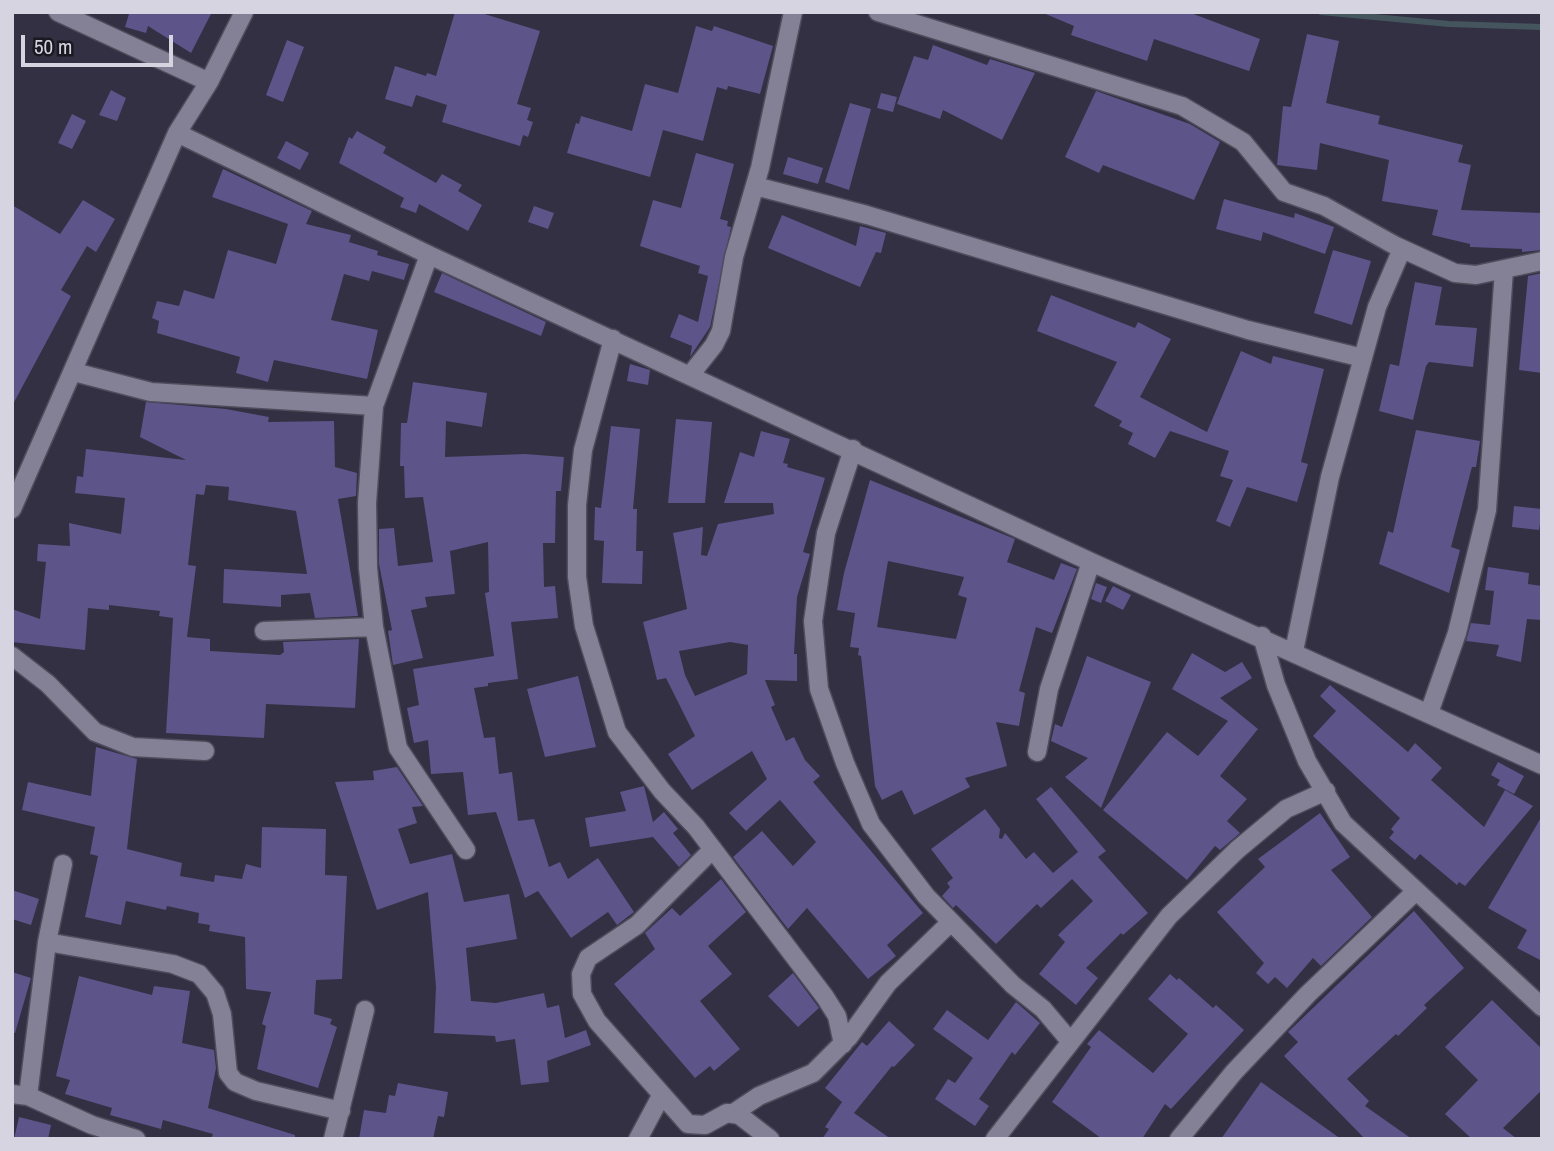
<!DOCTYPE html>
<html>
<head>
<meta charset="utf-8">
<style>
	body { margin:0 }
	#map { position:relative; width:1554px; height:1151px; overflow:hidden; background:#323042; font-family:"Archivo Narrow",sans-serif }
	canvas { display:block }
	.frame { position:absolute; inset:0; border:14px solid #d5d4e0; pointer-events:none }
	.scale { position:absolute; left:21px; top:35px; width:152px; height:32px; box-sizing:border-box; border:4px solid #d5d4e0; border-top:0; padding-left:9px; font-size:21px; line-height:24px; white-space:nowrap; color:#d5d4e0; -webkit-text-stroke:5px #1a1921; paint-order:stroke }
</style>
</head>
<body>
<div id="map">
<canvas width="1554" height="1151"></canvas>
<div class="frame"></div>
<div class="scale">50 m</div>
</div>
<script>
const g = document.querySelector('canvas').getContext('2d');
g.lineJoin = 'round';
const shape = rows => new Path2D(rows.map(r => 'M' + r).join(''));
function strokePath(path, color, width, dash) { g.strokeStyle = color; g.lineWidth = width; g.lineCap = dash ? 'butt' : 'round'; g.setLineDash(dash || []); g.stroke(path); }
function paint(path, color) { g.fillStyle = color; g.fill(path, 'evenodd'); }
strokePath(shape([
	[1321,12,1449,24,1542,27]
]), '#44555e', 6);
paint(shape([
	[126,12,212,12,191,53,148,26,146,33,125,27,129,14],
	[455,12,478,12,540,31,517,104,531,108,527,120,533,122,528,137,523,135,520,146,442,122,447,105,416,95,412,107,385,99,395,66,426,76,427,73,436,76],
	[1041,12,1188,12,1260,39,1249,71,1154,39,1147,61,1071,35,1074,26],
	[696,26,712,31,714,26,773,46,760,94,728,86,727,90,717,87,703,141,663,130,650,177,567,153,576,123,579,124,581,116,632,131,645,84,678,93],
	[1307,34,1339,41,1326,103,1380,116,1378,124,1463,145,1458,162,1471,165,1461,210,1542,213,1542,250,1522,252,1522,249,1470,247,1470,244,1432,235,1438,210,1382,201,1389,160,1320,143,1317,170,1277,165,1283,106,1291,107],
	[287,40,304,47,283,102,266,95],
	[933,45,987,65,990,59,1035,73,1002,140,943,110,940,119,897,104,914,56,928,60],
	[111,90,126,98,117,121,99,115],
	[1096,91,1190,124,1220,142,1194,200,1103,165,1099,173,1065,157],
	[881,93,897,97,893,112,877,108],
	[850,103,871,109,849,190,825,182],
	[72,114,86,121,72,149,58,143],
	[357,131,386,147,383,153,436,183,442,174,462,185,458,191,482,205,468,231,419,204,416,213,400,207,404,198,339,163,349,137,352,139],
	[286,141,309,153,300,170,277,158],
	[696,153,734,164,720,219,728,221,727,226,731,227,710,327,690,357,692,346,670,337,679,314,698,322,708,276,698,273,700,266,640,246,653,200,681,208],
	[788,157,823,168,818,184,783,174],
	[223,169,312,211,306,224,351,235,349,242,378,251,377,255,409,264,404,280,372,271,369,281,344,274,331,320,378,330,367,379,274,360,268,382,236,373,240,357,157,333,159,321,152,318,157,301,179,306,184,290,214,299,228,250,276,264,288,224,212,197],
	[1224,199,1294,218,1295,213,1334,227,1325,254,1263,232,1261,241,1216,229],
	[83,200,115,219,96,252,87,246,61,290,71,296,12,406,12,205,60,234],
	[534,206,554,213,548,229,528,222],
	[782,215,856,246,860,226,886,233,881,253,876,252,860,287,768,248],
	[1333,250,1371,261,1352,325,1314,313],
	[442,273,546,322,541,336,434,292],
	[1542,273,1542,373,1519,370,1528,276],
	[1415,282,1442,287,1435,325,1477,328,1473,367,1429,362,1426,366,1413,420,1379,411,1390,364,1399,366],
	[1051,295,1135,328,1138,322,1171,339,1140,397,1207,432,1241,351,1271,364,1273,356,1324,369,1301,462,1308,464,1297,502,1247,487,1230,527,1216,521,1233,480,1220,476,1229,451,1170,431,1155,458,1128,444,1133,433,1119,426,1122,421,1094,406,1117,362,1037,331],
	[630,364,650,370,648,385,627,381],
	[413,382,487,393,482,427,446,421,445,457,525,454,564,457,561,491,556,491,555,543,543,543,544,587,555,586,558,618,511,622,518,679,488,683,488,686,474,688,484,738,495,737,499,774,512,772,518,821,534,819,549,867,560,862,568,879,598,858,634,912,617,925,608,912,571,938,538,891,525,898,496,812,468,815,463,772,431,774,428,740,414,743,407,708,419,705,413,669,494,656,485,593,489,592,488,542,450,551,455,594,425,597,427,607,411,610,423,658,393,665,388,631,392,630,379,564,379,529,394,528,398,566,433,562,423,497,405,498,404,466,400,466,401,423,407,423],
	[146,402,226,409,269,417,268,422,334,421,335,467,357,473,356,496,338,499,358,616,315,618,310,593,281,595,281,607,223,603,224,569,307,574,296,511,228,500,229,487,206,485,204,495,196,494,188,565,196,566,187,637,210,639,210,651,280,655,284,652,283,642,359,639,355,708,266,704,264,738,166,733,173,618,159,616,160,611,109,605,109,610,88,608,85,650,12,642,12,609,40,619,46,562,37,561,38,544,70,546,69,523,121,534,125,498,75,493,77,476,83,477,86,449,186,460,140,437],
	[676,419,712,422,705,503,668,503],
	[611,426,640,429,633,509,637,509,636,551,643,551,642,584,602,583,604,541,594,540,595,507,601,508],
	[1416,430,1480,441,1476,467,1472,467,1451,547,1460,550,1449,593,1379,564,1388,531,1393,533],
	[761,431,790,439,783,463,788,464,787,467,825,478,803,552,810,554,797,597,794,654,797,654,797,681,765,680,775,705,771,707,786,741,794,737,805,760,820,776,813,782,923,913,887,945,896,956,868,979,807,908,788,929,733,857,762,831,793,866,816,842,780,800,746,831,729,813,767,779,752,751,692,790,668,754,695,736,666,678,657,680,643,622,687,609,673,533,703,527,701,555,707,556,718,524,774,514,773,503,724,503,740,452,754,457],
	[730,642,748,645,747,674,695,696,685,675,679,651],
	[870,480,1015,539,1007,562,1054,580,1061,563,1077,569,1052,633,1036,627,1019,691,1025,693,1019,726,996,722,1007,766,965,778,970,787,914,815,902,790,882,800,875,786,861,656,858,655,859,648,850,647,855,613,837,610,844,573],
	[888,561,964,577,958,595,967,598,956,639,877,627],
	[1514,506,1542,509,1539,530,1512,527],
	[1488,567,1529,573,1528,584,1542,586,1542,620,1527,619,1521,662,1496,656,1499,645,1466,641,1471,623,1490,625,1494,591,1485,590],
	[1096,583,1107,587,1101,603,1091,599],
	[1113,586,1131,595,1123,610,1105,601],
	[1192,653,1225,672,1242,662,1252,678,1220,698,1258,729,1220,776,1247,799,1227,821,1240,833,1220,850,1215,846,1187,880,1103,810,1167,732,1198,756,1228,721,1172,689],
	[1087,656,1151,682,1101,808,1065,777,1088,758,1051,741,1055,724,1062,727],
	[578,676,596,747,545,757,527,689],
	[1330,685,1408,752,1415,743,1442,768,1431,780,1484,827,1505,790,1533,806,1465,886,1459,882,1457,885,1420,854,1415,860,1389,838,1394,832,1391,829,1400,818,1313,736,1336,711,1320,696],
	[96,747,137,759,127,849,182,863,180,876,214,882,215,875,242,879,246,864,261,868,262,827,326,829,325,875,347,876,342,979,316,980,314,1014,332,1019,330,1024,337,1027,318,1088,257,1069,266,1026,262,1024,271,992,246,989,245,937,209,931,210,925,198,923,199,913,167,906,166,910,126,901,121,925,85,917,98,856,90,854,95,827,22,810,28,782,91,796],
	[1498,762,1524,776,1514,794,1497,785,1500,780,1491,775],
	[397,767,423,806,412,807,417,823,398,829,410,864,452,854,464,902,509,894,517,939,466,948,471,1001,496,1003,544,993,547,1008,559,1005,565,1038,586,1030,591,1045,547,1061,549,1082,521,1085,515,1039,496,1042,495,1036,434,1033,436,987,428,892,377,910,335,782,374,780,373,771],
	[644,786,653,822,664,812,678,829,673,833,691,855,679,867,653,837,590,847,585,818,626,811,620,792],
	[1051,787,1106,851,1098,857,1148,913,1123,935,1121,933,1086,968,1098,978,1076,1005,1039,974,1065,942,1058,935,1093,901,1072,879,1041,908,1037,904,996,944,956,905,953,908,942,896,950,887,947,883,953,878,931,849,985,809,1000,829,999,838,1002,839,1005,833,1026,859,1034,852,1053,873,1078,852,1036,799],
	[1320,813,1350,857,1331,870,1372,917,1321,966,1313,958,1287,988,1275,977,1268,984,1256,973,1264,963,1217,912,1265,867,1258,859],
	[1542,816,1542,961,1517,948,1527,930,1488,908],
	[721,879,746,912,708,946,732,974,700,1001,740,1049,714,1071,710,1066,695,1078,614,984,655,949,645,933,647,931,672,908,680,916],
	[12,890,39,899,31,925,12,919],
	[1414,911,1464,968,1424,1005,1427,1008,1398,1036,1396,1034,1347,1079,1369,1101,1365,1106,1412,1139,1365,1139,1284,1056,1298,1042,1288,1032],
	[12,972,31,978,15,1033,12,1033],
	[793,973,819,1008,798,1027,768,996],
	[1170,974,1177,980,1179,978,1213,1008,1216,1005,1244,1030,1171,1109,1165,1104,1142,1139,1102,1139,1052,1102,1091,1047,1087,1044,1099,1030,1153,1073,1188,1034,1148,999],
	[79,976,152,995,154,986,190,991,182,1043,214,1050,216,1068,208,1108,295,1135,295,1139,211,1139,213,1134,163,1120,161,1129,110,1115,112,1108,65,1094,70,1080,56,1076],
	[1492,1000,1542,1049,1542,1090,1503,1128,1517,1139,1472,1139,1445,1114,1478,1080,1445,1047],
	[1016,1002,1040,1023,1015,1055,1012,1052,979,1099,989,1106,975,1126,935,1099,948,1079,955,1083,973,1058,933,1029,947,1010,988,1040],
	[889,1021,915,1045,894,1067,892,1066,854,1113,891,1139,822,1139,829,1129,825,1127,842,1102,825,1088,862,1042,867,1046],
	[1261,1082,1341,1139,1221,1139],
	[398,1083,448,1092,444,1117,438,1116,433,1139,359,1139,364,1110,386,1113,389,1095,395,1096],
	[19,1117,51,1125,48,1139,14,1139]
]), '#5d5489');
const minor = shape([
	[58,12,209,82],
	[878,12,1182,106,1243,142,1284,192,1324,206,1396,246,1455,273,1476,275,1542,261],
	[177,133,429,255,1091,562,1542,765],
	[755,186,867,215,1248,330,1363,358],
	[429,255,374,406,367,503,368,568,374,627,398,748,466,850],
	[613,339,583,450,577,505,577,577,584,626,617,732,662,791,696,827,825,997,837,1016,843,1044],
	[74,372,151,392,374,406],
	[691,374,714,345,721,331,734,257,760,168,793,12],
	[853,449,826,533,813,621,819,689,845,763,871,824,926,896,1013,985,1043,1009,1070,1041],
	[12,509,177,133,209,82,244,12],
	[264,631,374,627],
	[1262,636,1276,685,1307,761,1343,823,1542,1007],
	[1294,651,1330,477,1377,307,1402,249],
	[12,656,48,684,95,732,133,747,205,751],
	[1429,713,1457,633,1487,510,1504,270],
	[1037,752,1049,689,1091,562],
	[713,849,637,925,588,958,581,974,582,994,597,1021,688,1124,705,1125,727,1113,739,1115,770,1139],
	[47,942,173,964,199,974,215,993,222,1014,228,1073,235,1082,256,1091,341,1111],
	[12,1094,28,1096,92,1125,136,1139],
	[28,1096,47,942,63,864],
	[732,1114,759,1096,813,1073,849,1037,888,983,950,923],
	[333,1139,365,1010],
	[638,1139,661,1096],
	[995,1139,1169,916,1237,850,1286,809,1326,791],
	[1179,1139,1234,1072,1308,994,1416,891]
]);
strokePath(minor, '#4e4d5c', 21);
strokePath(minor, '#848197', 18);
</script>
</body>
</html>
